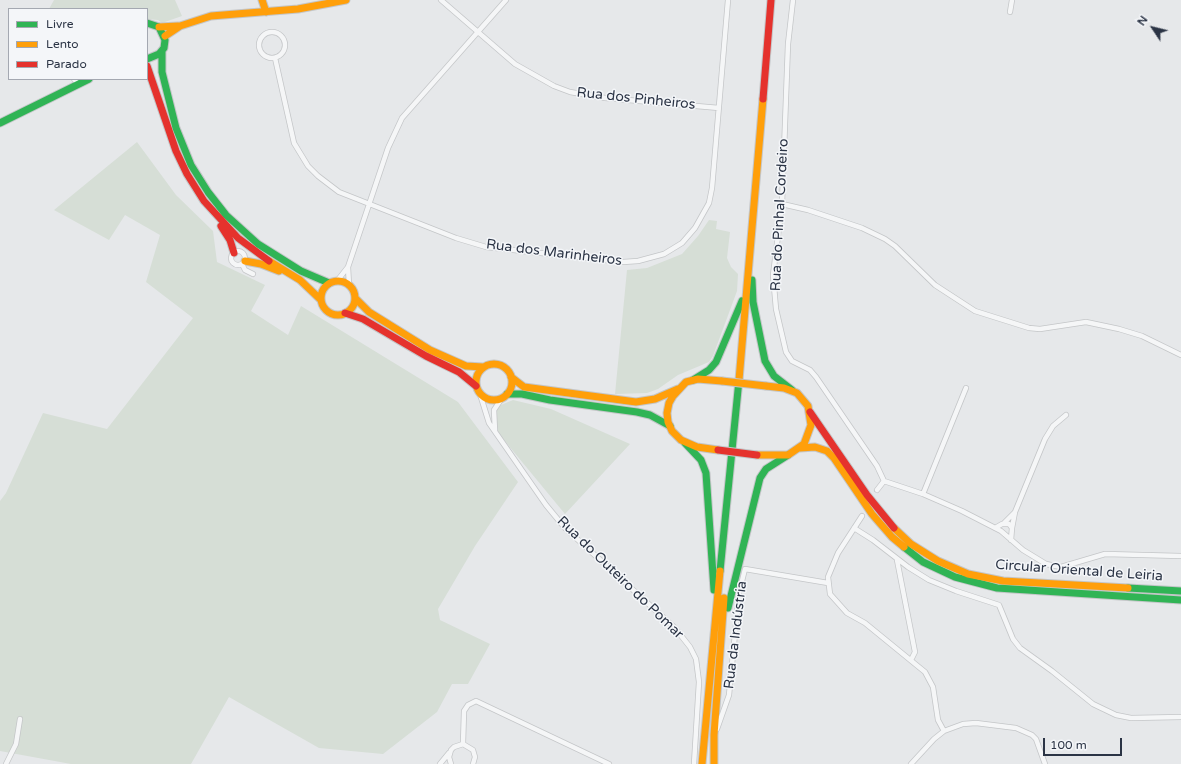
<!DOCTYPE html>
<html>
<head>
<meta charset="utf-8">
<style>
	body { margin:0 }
	#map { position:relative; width:1181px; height:764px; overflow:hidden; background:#e6e8ea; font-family:"Varela Round",sans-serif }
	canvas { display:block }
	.legend { position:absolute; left:8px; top:8px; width:140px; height:72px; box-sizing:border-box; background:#f4f6f9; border:1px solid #a4a8b1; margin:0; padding:5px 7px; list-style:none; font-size:12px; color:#2b3445 }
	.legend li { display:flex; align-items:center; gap:8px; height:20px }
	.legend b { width:20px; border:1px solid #a4a8b1 }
	.north { position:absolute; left:1133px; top:8px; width:40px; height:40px; -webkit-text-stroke:3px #f4f6f9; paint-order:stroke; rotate:305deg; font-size:11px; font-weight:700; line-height:16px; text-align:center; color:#2b3445 }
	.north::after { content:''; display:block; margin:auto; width:14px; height:18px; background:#2b3445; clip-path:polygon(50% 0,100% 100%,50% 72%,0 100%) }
	.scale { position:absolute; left:1043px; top:738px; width:79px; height:18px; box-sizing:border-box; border:2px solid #2b3445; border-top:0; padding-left:5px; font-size:12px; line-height:14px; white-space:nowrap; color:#2b3445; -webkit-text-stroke:3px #f4f6f9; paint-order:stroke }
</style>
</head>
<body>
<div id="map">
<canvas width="1181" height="764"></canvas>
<ul class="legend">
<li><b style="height:5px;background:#30b455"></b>Livre</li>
<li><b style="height:5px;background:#ff9f0a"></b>Lento</li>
<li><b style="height:5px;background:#e5322d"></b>Parado</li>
</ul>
<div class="north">N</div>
<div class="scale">100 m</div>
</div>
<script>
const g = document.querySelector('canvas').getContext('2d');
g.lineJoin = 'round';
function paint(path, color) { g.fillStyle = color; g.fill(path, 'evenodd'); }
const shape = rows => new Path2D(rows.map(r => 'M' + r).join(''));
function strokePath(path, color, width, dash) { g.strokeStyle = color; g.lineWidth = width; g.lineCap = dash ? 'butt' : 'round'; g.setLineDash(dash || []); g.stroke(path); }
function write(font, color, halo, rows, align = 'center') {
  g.font = font + ' "Varela Round",sans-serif'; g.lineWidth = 3; g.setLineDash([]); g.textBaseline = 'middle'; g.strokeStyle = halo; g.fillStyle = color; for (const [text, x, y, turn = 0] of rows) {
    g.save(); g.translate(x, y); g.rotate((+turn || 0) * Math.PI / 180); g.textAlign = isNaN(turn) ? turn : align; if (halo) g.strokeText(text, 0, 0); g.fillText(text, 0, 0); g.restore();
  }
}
paint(shape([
	[54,0,175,0,182,16,162,23,158,20,147,19,147,9,49,9],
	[137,142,176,195,213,231,217,262,265,285,251,311,288,335,301,306,458,402,518,482,475,546,438,609,440,620,490,644,468,684,452,684,437,712,383,754,319,748,229,697,191,764,71,764,0,751,0,501,6,493,43,413,107,429,193,318,146,282,160,235,125,215,109,240,54,210],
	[709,220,717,221,716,229,730,232,727,258,731,267,738,274,737,291,713,356,709,362,678,375,658,389,647,393,615,394,627,270,647,268,682,254,698,236],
	[513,400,551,409,630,444,565,514,499,434,496,424,496,411,501,405]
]), '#d6ded6');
const street = shape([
	[441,0,515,64,554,86,570,92,605,98,719,108],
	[793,0,788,44,782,204,773,275,776,309,786,352,792,361,810,370,816,377,877,466,884,481,923,494,962,511,1001,531,1023,550,1046,564,1061,567,1105,554,1181,556],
	[1010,12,1012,0],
	'259 45a13 13 0 1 1 26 0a13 13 0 1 1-26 0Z',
	[275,58,294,143,308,166,318,176,339,192,456,238,486,247,623,262,638,261,664,254,682,243,695,228,709,203,712,188,728,0],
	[74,79,78,84],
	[782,204,808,210,862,228,885,239,895,246,935,285,975,311,1029,328,1040,329,1086,322,1119,329,1142,336,1181,355],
	'231 258a7 7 0 1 1 14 0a7 7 0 1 1-14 0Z',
	[242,264,245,270,253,274],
	[337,281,348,267],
	[349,285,348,267,388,148,402,118,506,0],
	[480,394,489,423,546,505,565,528,675,628,690,647,696,659,699,682,694,764],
	[495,431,494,410,502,398],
	[877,490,884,481],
	[923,494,966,388],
	[862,516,838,553,828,577,830,594,847,613,865,623,925,672,933,687,938,720,944,731],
	[1004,523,1015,512],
	[854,528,873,540,908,567,929,580,956,591,999,605,1013,639,1020,648,1052,671,1093,704,1116,715,1131,718,1181,717],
	[995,528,1002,524,1009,524,1012,528,1011,540],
	[1012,528,1015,512,1045,439,1053,426,1066,415],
	[897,560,915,652,911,660],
	[717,729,729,695,739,593,745,569,828,583],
	[463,744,464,711,468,705,476,701,609,764],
	[6,764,16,744,20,719],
	[440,764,449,753],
	[451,764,449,757,451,750,454,747,463,744,473,750,475,757,473,764],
	[911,764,934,739,944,731,963,724,976,723,1016,728,1032,735,1036,739,1045,764]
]);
const fast = shape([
	[147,23,159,27,165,40,164,48,159,54,147,59],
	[162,52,162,72,176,128,191,165,208,192,226,215,258,244,301,271,329,283],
	[0,123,89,79],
	[752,280,753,302,765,361,774,376,792,390],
	[693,380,709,370,716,362,742,301],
	[507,394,522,394,550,400,637,412,650,415,670,426],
	[685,443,701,460,706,473,714,590],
	[904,547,923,562,955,577,997,588,1181,600],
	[720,571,739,380],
	[1128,588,1181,591],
	[728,608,760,478,766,469,788,455]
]);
const slow = shape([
	[262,0,266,12],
	[159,27,178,26],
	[165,36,180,26,211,16,298,9,346,0],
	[245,261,261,264,279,271],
	[269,261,300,280,321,300],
	'321 298a17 17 0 1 1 34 0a17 17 0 1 1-34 0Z',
	[355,298,369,312,430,350,466,366,483,367],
	'476 382a18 18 0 1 1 36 0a18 18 0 1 1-36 0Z',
	[511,377,524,387,636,402,655,399,678,389],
	[739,380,763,99],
	[800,448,815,447,827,451,834,458,872,514,892,537,904,547],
	[718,450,697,447,681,440,672,431,668,422,667,413,669,403,673,396,686,382,698,379,722,381],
	[757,455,788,455,804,444,811,425,808,406,797,393,784,388,766,386],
	[894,528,911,544,938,561,968,574,1003,581,1128,588],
	[702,764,720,571],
	[714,764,714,735,724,598]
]);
const jam = shape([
	[147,66,176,151,187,174,204,201,238,238,269,261],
	[763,99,771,0],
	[221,226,230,240,234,253],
	[345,313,363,319,426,356,459,372,476,386],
	[810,412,867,495,894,528]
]);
strokePath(street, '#c4c6c8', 6);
strokePath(fast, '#c4c6c8', 9);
strokePath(slow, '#c4c6c8', 9);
strokePath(jam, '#c4c6c8', 9);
strokePath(street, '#f5f6f7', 4.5);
strokePath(fast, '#30b455', 7);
strokePath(slow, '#ff9f0a', 7);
strokePath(jam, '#e5322d', 7);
const slowBridge = shape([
	[722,381,766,386]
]);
const jamBridge = shape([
	[718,450,757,455]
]);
strokePath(slowBridge, '#c2c5c8', 9, []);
strokePath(jamBridge, '#c2c5c8', 9, []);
strokePath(slowBridge, '#ff9f0a', 7);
strokePath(jamBridge, '#e5322d', 7);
write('14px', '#2b3445', '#f4f6f9', [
	["Rua dos Pinheiros",636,99,6],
	["Rua do Pinhal Cordeiro",780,215,-87],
	["Rua dos Marinheiros",554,253,7],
	["Circular Oriental de Leiria",1079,571,4],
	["Rua do Outeiro do Pomar",620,578,44],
	["Rua da Indústria",736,635,-83]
]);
</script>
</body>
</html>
